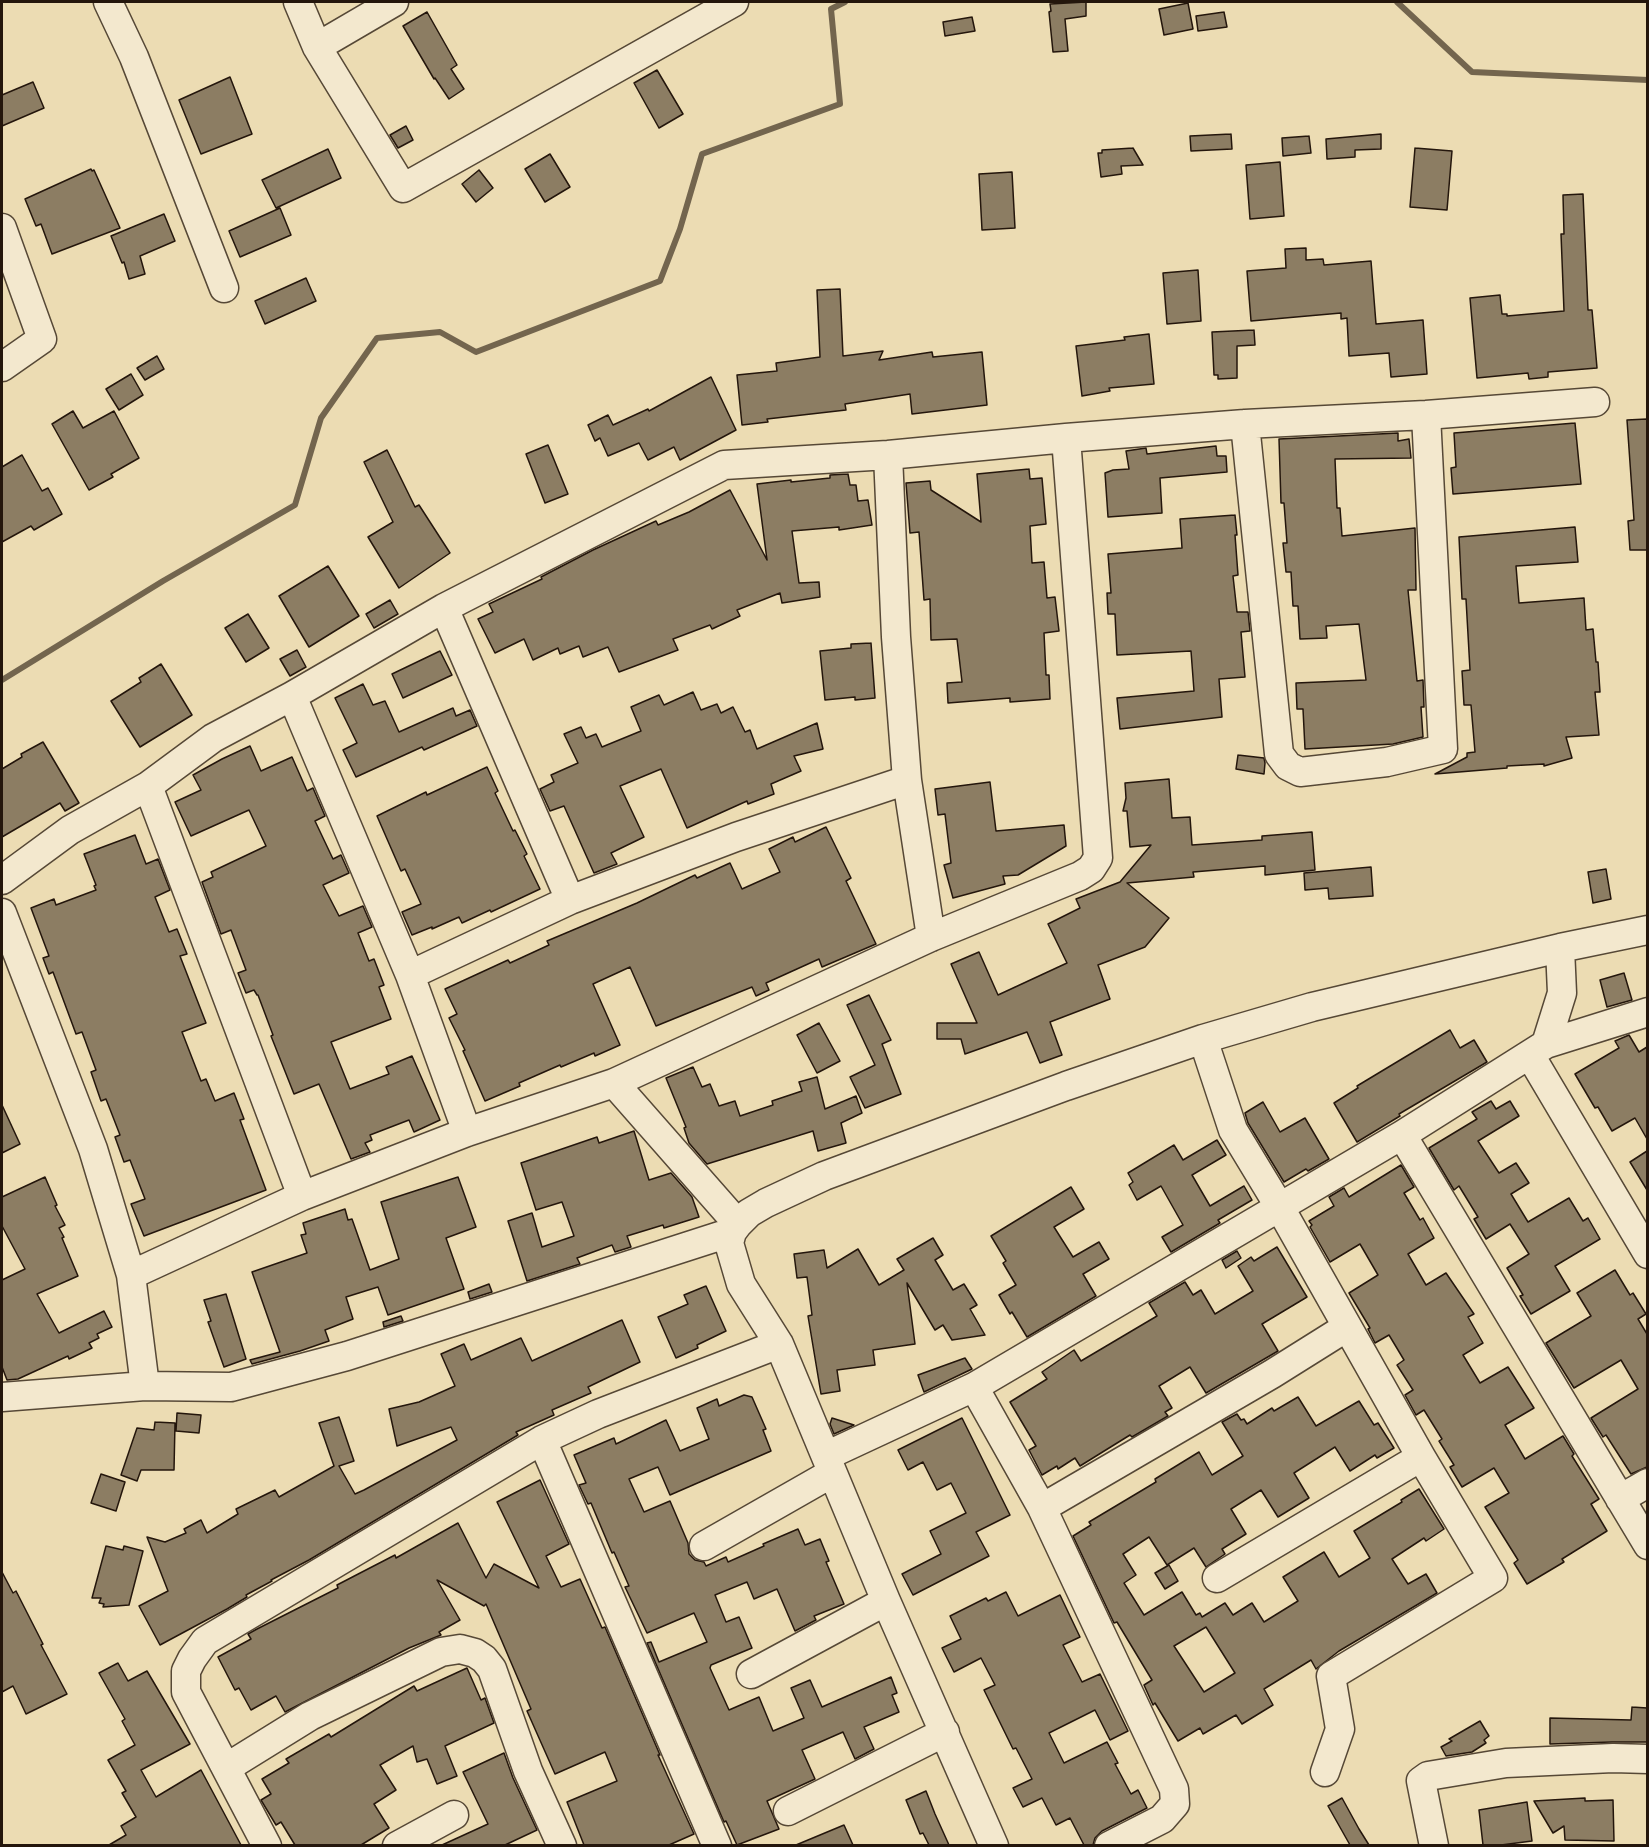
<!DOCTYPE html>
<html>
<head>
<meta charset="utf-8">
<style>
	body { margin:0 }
	#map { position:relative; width:1649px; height:1847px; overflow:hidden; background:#ecdcb3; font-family:Vollkorn,serif }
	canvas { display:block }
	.frame { position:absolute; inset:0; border:3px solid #24160c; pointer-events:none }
</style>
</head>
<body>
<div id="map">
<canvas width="1649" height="1847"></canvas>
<div class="frame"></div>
</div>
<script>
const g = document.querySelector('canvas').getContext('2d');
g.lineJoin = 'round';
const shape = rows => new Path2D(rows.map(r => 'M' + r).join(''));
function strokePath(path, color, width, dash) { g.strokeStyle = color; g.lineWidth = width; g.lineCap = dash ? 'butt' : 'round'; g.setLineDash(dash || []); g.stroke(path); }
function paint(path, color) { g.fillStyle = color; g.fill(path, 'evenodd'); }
strokePath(shape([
	[1397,2,1472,72,1648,80],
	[2,680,163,581,295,505,321,418,377,338,440,332,476,352,660,281,680,229,702,154,840,104,831,9,845,2]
]), '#73654e', 6);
const building = shape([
	[1086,2,1086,16,1065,19,1068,51,1053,52,1049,12,1051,11,1050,4,1086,2],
	[1188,3,1193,29,1164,35,1159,9,1188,3],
	[427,12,457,65,451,69,464,89,449,99,435,78,434,79,403,26,427,12],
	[1224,12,1227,27,1198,31,1196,16,1224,12],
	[972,17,975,31,945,36,943,22,972,17],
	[657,70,683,114,659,128,634,83,657,70],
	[230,77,252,134,201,154,179,100,230,77],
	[33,82,44,108,2,126,2,95,33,82],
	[406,126,413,140,398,148,390,135,406,126],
	[1231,134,1232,149,1191,151,1190,136,1231,134],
	[1381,134,1381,149,1355,150,1355,157,1327,159,1326,139,1381,134],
	[1309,136,1311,153,1283,156,1282,138,1309,136],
	[1133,148,1143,165,1121,166,1122,174,1101,177,1098,153,1102,153,1102,150,1133,148],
	[1415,148,1452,151,1447,210,1410,207,1415,148],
	[328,149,341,178,276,208,262,180,328,149],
	[550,154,570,187,545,202,525,169,550,154],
	[1280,162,1284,216,1250,219,1246,165,1280,162],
	[91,169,92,171,94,170,120,228,52,254,41,224,36,226,25,199,91,169],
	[479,170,493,188,476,202,462,184,479,170],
	[1012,172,1015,228,982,230,979,174,1012,172],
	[1583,194,1588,310,1592,310,1597,368,1548,372,1548,377,1529,379,1528,373,1477,378,1470,298,1500,295,1502,314,1507,314,1507,316,1564,311,1561,234,1564,234,1563,195,1583,194],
	[280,208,291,235,240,257,229,231,280,208],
	[164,214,175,241,140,256,145,274,129,279,124,262,122,263,111,236,164,214],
	[1306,248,1306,260,1323,259,1324,265,1371,261,1376,324,1423,320,1427,374,1391,377,1389,353,1349,356,1347,318,1341,319,1341,313,1251,321,1247,271,1286,268,1285,249,1306,248],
	[1198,270,1201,321,1167,324,1163,273,1198,270],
	[306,278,316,301,265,324,255,301,306,278],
	[840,289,843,356,883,351,879,360,932,352,933,357,982,352,987,405,912,414,910,394,845,404,846,410,767,419,768,422,742,425,737,375,777,371,776,363,820,357,817,290,840,289],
	[1254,330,1255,345,1237,346,1237,378,1218,379,1218,375,1214,375,1212,332,1254,330],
	[1149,334,1154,384,1109,388,1110,391,1082,396,1076,346,1125,340,1124,337,1149,334],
	[157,356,164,369,145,380,137,368,157,356],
	[131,374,143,395,119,410,106,389,131,374],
	[711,377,736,430,680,460,674,447,648,460,639,443,608,456,600,438,595,441,588,425,608,415,613,425,648,409,649,411,711,377],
	[73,411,83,428,114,411,139,458,111,474,113,477,89,490,52,424,73,411],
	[1647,419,1647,550,1630,550,1628,521,1634,520,1627,420,1647,419],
	[1575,423,1581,484,1453,494,1451,468,1456,467,1454,433,1575,423],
	[1398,433,1398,441,1409,439,1411,458,1335,459,1337,508,1340,508,1342,536,1415,528,1416,590,1408,590,1417,681,1423,680,1424,707,1421,707,1423,737,1393,744,1305,749,1303,709,1297,709,1296,683,1366,680,1359,624,1326,626,1327,638,1300,639,1298,606,1293,606,1291,572,1286,572,1283,543,1287,543,1284,503,1281,503,1279,439,1398,433],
	[548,445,568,494,545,503,526,454,548,445],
	[1216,446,1217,456,1226,456,1227,472,1160,478,1162,513,1108,517,1105,473,1113,470,1129,469,1126,451,1146,448,1147,454,1216,446],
	[387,450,415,507,419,505,450,553,399,588,368,537,393,522,364,462,387,450],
	[22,455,42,491,48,488,62,514,34,530,31,526,2,542,2,467,22,455],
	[1029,469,1030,479,1042,478,1046,524,1030,526,1032,563,1044,562,1047,598,1055,597,1059,631,1044,633,1046,675,1049,675,1050,699,1010,702,1010,698,948,703,947,683,962,682,957,639,931,640,930,599,924,600,919,532,910,533,906,483,930,481,931,490,981,522,977,474,1029,469],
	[848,474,850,485,856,485,858,501,868,500,872,525,839,530,839,527,792,531,799,583,819,582,820,597,782,603,780,593,737,610,740,616,712,629,710,625,673,639,678,650,619,672,608,647,583,657,579,646,560,654,558,648,533,660,524,639,495,653,478,619,493,612,489,604,542,579,541,577,593,550,656,521,658,525,689,512,730,490,767,560,757,484,791,480,791,482,830,478,830,475,848,474],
	[1235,515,1237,535,1235,535,1238,575,1233,576,1237,612,1248,612,1250,631,1241,632,1245,677,1219,679,1222,717,1120,729,1117,698,1194,691,1191,651,1117,655,1115,614,1108,614,1107,593,1111,593,1108,554,1182,548,1180,519,1235,515],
	[1575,527,1578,562,1516,566,1519,603,1584,598,1586,630,1593,629,1596,662,1598,662,1600,692,1595,692,1599,735,1566,737,1572,758,1544,766,1544,764,1507,766,1507,768,1435,774,1467,757,1467,753,1475,752,1471,705,1464,705,1462,671,1470,670,1466,599,1462,599,1459,537,1575,527],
	[328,566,359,616,309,647,279,596,328,566],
	[390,600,398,614,374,628,366,614,390,600],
	[248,614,269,648,246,662,225,628,248,614],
	[871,643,875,698,855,700,855,697,825,700,820,651,851,648,851,644,871,643],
	[297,650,306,667,290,676,280,659,297,650],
	[440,651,452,675,403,698,392,674,440,651],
	[161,664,192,715,140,747,111,701,141,682,139,678,161,664],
	[363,684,373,705,385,701,399,732,453,708,456,716,470,710,477,726,424,750,422,747,356,777,343,750,357,743,335,698,363,684],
	[693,692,701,710,717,704,721,713,733,707,745,732,750,730,757,749,817,723,823,749,794,756,801,771,771,784,774,794,748,804,747,801,687,828,661,769,620,786,644,837,611,853,617,864,594,873,564,806,550,811,540,789,554,782,551,775,578,763,564,734,581,727,586,738,596,734,602,747,641,731,631,707,659,695,664,705,693,692],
	[43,742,79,803,65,811,60,803,2,837,2,769,22,757,21,754,43,742],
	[250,746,261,771,292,757,307,791,313,788,325,816,315,821,333,859,341,855,349,873,323,885,339,916,363,906,372,927,358,933,369,961,374,959,384,985,379,987,391,1019,331,1042,350,1089,389,1074,386,1067,412,1056,440,1120,414,1132,409,1120,370,1135,372,1140,365,1143,370,1152,351,1159,319,1084,294,1094,271,1036,273,1035,258,995,257,995,254,990,246,993,238,973,246,970,231,930,221,934,202,882,213,877,211,872,266,846,249,810,191,836,175,802,201,790,193,775,222,759,250,746],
	[1238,755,1264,758,1265,763,1264,774,1236,769,1238,755],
	[487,767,498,791,495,793,513,831,515,830,527,854,524,856,540,889,491,912,490,910,462,923,459,917,432,929,432,927,412,935,402,912,421,904,405,869,401,871,377,816,426,792,427,795,487,767],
	[1169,779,1172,818,1190,817,1192,845,1262,840,1262,836,1312,832,1315,870,1265,875,1265,866,1193,872,1194,877,1127,883,1169,918,1145,947,1098,965,1110,999,1050,1022,1062,1055,1040,1063,1027,1032,965,1054,961,1039,937,1039,937,1023,977,1023,951,964,979,952,998,995,1067,963,1048,924,1080,908,1076,899,1120,882,1151,845,1130,847,1127,811,1123,811,1126,798,1125,783,1169,779],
	[990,782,996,831,1064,825,1066,846,1018,875,1003,876,1005,884,953,898,944,865,951,863,945,814,938,815,935,789,990,782],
	[826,827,851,878,846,881,876,944,822,967,819,959,766,983,769,990,756,996,752,987,656,1026,630,967,593,984,620,1045,595,1056,594,1053,561,1067,560,1065,519,1083,520,1086,485,1101,463,1051,465,1050,449,1018,457,1014,445,989,508,960,510,963,549,945,547,941,637,903,695,875,697,878,730,863,742,889,780,872,769,849,793,837,795,842,826,827],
	[135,835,146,864,158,859,170,890,155,897,169,932,177,929,187,954,180,956,206,1023,182,1032,201,1081,206,1079,215,1101,234,1093,244,1119,240,1120,266,1190,144,1236,131,1204,145,1199,130,1160,124,1162,115,1137,120,1135,106,1099,101,1101,91,1072,96,1070,82,1032,76,1034,53,972,49,974,43,958,49,956,31,908,54,899,56,905,96,890,94,886,96,885,84,854,135,835],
	[1371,867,1373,896,1329,899,1328,888,1305,890,1304,873,1371,867],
	[1606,869,1611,899,1593,903,1588,872,1606,869],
	[1624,973,1632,1000,1607,1007,1600,980,1624,973],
	[869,995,891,1040,882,1044,901,1094,865,1108,850,1077,875,1065,847,1005,869,995],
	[819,1023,840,1061,817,1073,797,1035,819,1023],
	[1450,1030,1460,1048,1474,1040,1487,1062,1399,1114,1400,1116,1357,1142,1334,1103,1358,1088,1357,1086,1450,1030],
	[1629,1035,1639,1052,1647,1047,1647,1139,1635,1118,1612,1131,1598,1107,1595,1108,1575,1074,1619,1048,1615,1041,1629,1035],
	[693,1067,702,1087,710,1084,719,1106,735,1101,740,1116,773,1105,772,1101,802,1091,799,1082,817,1077,825,1109,856,1096,862,1113,841,1123,846,1143,818,1151,813,1131,707,1164,689,1143,684,1128,686,1127,666,1078,693,1067],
	[1491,1101,1496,1109,1510,1101,1519,1116,1478,1141,1499,1173,1516,1163,1529,1183,1511,1194,1528,1222,1569,1198,1583,1221,1588,1218,1600,1239,1555,1266,1570,1291,1531,1314,1520,1296,1523,1295,1507,1268,1529,1254,1510,1224,1486,1239,1474,1219,1478,1217,1459,1186,1454,1190,1429,1148,1477,1119,1472,1112,1491,1101],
	[1263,1102,1280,1132,1305,1118,1329,1159,1308,1171,1306,1169,1284,1182,1248,1123,1245,1113,1263,1102],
	[2,1105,20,1144,2,1153,2,1105],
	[634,1131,649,1180,671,1173,692,1197,699,1217,664,1228,663,1225,627,1236,631,1247,615,1252,612,1245,577,1258,580,1264,527,1281,508,1221,532,1213,542,1247,574,1236,562,1202,536,1210,521,1163,597,1137,599,1143,634,1131],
	[1217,1140,1226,1155,1192,1175,1210,1206,1244,1186,1252,1200,1218,1220,1220,1223,1171,1252,1162,1237,1183,1225,1161,1186,1137,1200,1129,1185,1133,1182,1128,1173,1174,1145,1183,1160,1217,1140],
	[1647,1151,1647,1190,1630,1162,1647,1151],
	[1401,1165,1414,1187,1404,1193,1420,1220,1423,1218,1434,1238,1408,1254,1426,1285,1446,1273,1474,1314,1468,1317,1483,1343,1463,1355,1480,1383,1508,1367,1534,1408,1505,1425,1525,1459,1563,1436,1574,1454,1572,1456,1599,1499,1591,1504,1607,1531,1562,1559,1564,1562,1527,1584,1514,1563,1518,1560,1485,1507,1509,1493,1494,1468,1462,1487,1450,1467,1454,1465,1439,1441,1442,1439,1424,1410,1416,1415,1405,1395,1413,1390,1397,1365,1404,1360,1389,1335,1375,1343,1368,1329,1370,1328,1349,1293,1378,1275,1360,1244,1330,1262,1310,1227,1312,1225,1309,1221,1334,1206,1329,1197,1344,1188,1349,1197,1401,1165],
	[45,1177,57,1205,55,1206,65,1225,59,1228,64,1237,62,1238,78,1276,37,1294,59,1333,104,1311,112,1327,97,1334,99,1338,89,1343,92,1348,69,1359,68,1356,18,1379,7,1380,2,1367,2,1280,25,1269,2,1226,2,1197,45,1177],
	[458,1177,476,1227,446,1238,464,1289,388,1315,378,1287,346,1297,353,1319,325,1330,329,1341,300,1351,252,1364,250,1360,280,1352,252,1272,307,1253,301,1235,306,1234,303,1223,345,1209,348,1220,352,1219,370,1270,399,1259,381,1202,458,1177],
	[1071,1187,1084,1209,1054,1227,1073,1257,1099,1242,1109,1259,1083,1274,1096,1296,1027,1337,1012,1312,1010,1314,999,1295,1016,1285,1003,1263,1006,1261,991,1236,1071,1187],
	[933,1238,943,1255,935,1260,953,1290,964,1284,977,1305,970,1309,985,1335,952,1340,943,1325,935,1330,907,1283,915,1344,873,1350,875,1365,837,1370,840,1391,821,1394,808,1316,812,1315,807,1277,797,1278,794,1254,824,1250,827,1268,858,1249,879,1285,904,1270,897,1259,933,1238],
	[1277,1247,1307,1297,1262,1324,1278,1351,1206,1393,1190,1367,1159,1386,1172,1408,1165,1412,1168,1416,1132,1437,1130,1435,1080,1466,1075,1458,1058,1469,1057,1466,1042,1475,1029,1450,1036,1446,1010,1402,1047,1379,1042,1372,1074,1350,1081,1361,1157,1316,1149,1303,1185,1282,1193,1295,1201,1290,1215,1314,1253,1291,1238,1266,1251,1257,1254,1261,1277,1247],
	[1237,1251,1241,1258,1226,1268,1222,1260,1237,1251],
	[1615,1270,1630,1295,1633,1293,1646,1314,1638,1319,1647,1334,1647,1467,1631,1474,1606,1435,1603,1437,1591,1418,1638,1389,1621,1360,1574,1388,1546,1343,1591,1316,1577,1293,1615,1270],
	[489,1284,492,1292,470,1299,468,1292,489,1284],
	[706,1286,726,1331,697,1345,698,1348,676,1358,658,1317,688,1304,684,1295,706,1286],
	[226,1294,246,1359,224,1367,208,1322,211,1321,204,1300,226,1294],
	[401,1316,403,1321,384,1327,383,1322,401,1316],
	[622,1320,640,1362,588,1387,591,1393,552,1410,554,1415,516,1432,518,1435,309,1560,271,1580,272,1581,246,1595,247,1597,227,1609,160,1645,139,1606,168,1591,147,1537,165,1542,186,1533,184,1529,201,1520,207,1533,238,1514,236,1509,275,1490,279,1497,334,1466,319,1423,339,1417,354,1461,339,1466,355,1494,364,1490,457,1440,451,1427,397,1446,389,1409,419,1402,455,1386,441,1354,464,1344,471,1360,521,1338,532,1361,622,1320],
	[965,1358,972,1369,924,1392,918,1375,965,1358],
	[744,1395,752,1397,766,1429,763,1430,771,1451,670,1495,658,1467,629,1479,644,1512,670,1501,688,1543,689,1554,695,1560,704,1562,706,1566,726,1557,728,1562,764,1546,763,1544,798,1529,805,1545,820,1539,829,1561,826,1562,844,1604,814,1616,816,1620,795,1631,777,1589,754,1599,747,1582,715,1595,726,1622,739,1617,752,1648,711,1665,710,1668,729,1710,759,1697,773,1731,804,1718,791,1688,810,1680,822,1707,891,1677,897,1693,892,1695,899,1712,864,1727,874,1749,855,1759,843,1732,802,1750,815,1779,767,1801,779,1829,737,1845,726,1821,724,1822,647,1643,651,1642,659,1662,707,1642,694,1613,647,1633,625,1587,629,1586,614,1552,612,1553,591,1503,588,1504,579,1485,586,1483,574,1455,614,1438,616,1444,666,1420,680,1451,709,1439,697,1408,717,1399,719,1406,744,1395],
	[1298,1397,1316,1426,1359,1401,1374,1425,1378,1423,1394,1448,1377,1458,1375,1455,1350,1471,1335,1447,1294,1473,1309,1498,1278,1517,1261,1490,1231,1509,1246,1534,1222,1549,1225,1554,1206,1567,1194,1548,1167,1565,1149,1537,1123,1554,1136,1575,1124,1583,1144,1615,1182,1592,1196,1615,1200,1613,1202,1617,1225,1603,1233,1615,1252,1603,1264,1622,1298,1601,1283,1577,1324,1552,1339,1577,1370,1558,1354,1531,1402,1502,1401,1500,1419,1489,1444,1529,1426,1541,1424,1538,1392,1559,1408,1584,1426,1574,1437,1593,1339,1651,1316,1669,1311,1660,1264,1689,1273,1705,1242,1724,1236,1715,1203,1734,1200,1728,1178,1741,1155,1703,1153,1705,1144,1685,1152,1680,1117,1622,1114,1623,1073,1536,1091,1525,1089,1522,1156,1482,1155,1479,1199,1452,1212,1475,1243,1456,1222,1422,1237,1414,1241,1420,1244,1419,1247,1424,1272,1408,1274,1411,1298,1397],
	[1206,1627,1235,1673,1204,1692,1174,1646,1206,1627],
	[177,1413,201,1415,199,1433,176,1431,177,1413],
	[832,1418,854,1425,834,1434,830,1424,832,1418],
	[962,1418,1010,1515,976,1532,989,1556,913,1595,902,1574,941,1554,930,1531,966,1513,951,1483,937,1490,923,1462,908,1470,898,1450,962,1418],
	[155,1422,175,1423,174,1470,141,1470,137,1481,121,1475,137,1428,154,1430,155,1422],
	[101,1474,125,1482,116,1511,91,1503,101,1474],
	[540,1480,569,1544,546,1556,561,1587,580,1579,602,1628,605,1627,660,1755,658,1755,694,1834,669,1845,584,1845,567,1802,617,1781,605,1752,555,1774,527,1711,531,1709,486,1604,484,1606,437,1580,460,1620,439,1632,441,1635,409,1648,285,1712,276,1696,251,1710,239,1688,235,1690,218,1657,251,1639,248,1634,257,1629,338,1588,337,1585,364,1571,395,1555,396,1558,458,1523,486,1578,494,1564,539,1588,497,1502,540,1480],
	[106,1546,123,1550,124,1546,143,1551,129,1605,103,1607,104,1604,99,1603,101,1598,92,1598,106,1546],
	[1169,1565,1178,1581,1165,1589,1155,1573,1169,1565],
	[2,1572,13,1593,16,1591,43,1644,41,1645,67,1694,26,1714,13,1686,2,1692,2,1572],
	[1006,1592,1018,1616,1060,1595,1080,1637,1063,1645,1082,1682,1100,1674,1128,1731,1110,1740,1095,1710,1049,1733,1064,1763,1107,1742,1118,1763,1115,1764,1131,1794,1138,1790,1147,1808,1102,1831,1095,1838,1093,1845,1084,1845,1070,1818,1056,1825,1042,1798,1023,1807,1013,1788,1032,1779,1016,1748,1013,1749,984,1690,995,1685,981,1658,954,1672,942,1648,961,1639,950,1616,986,1598,988,1601,1006,1592],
	[118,1663,128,1681,147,1671,190,1744,141,1770,156,1797,201,1770,241,1845,109,1845,126,1835,121,1826,136,1817,122,1793,126,1791,108,1760,135,1745,122,1721,125,1719,99,1673,118,1663],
	[467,1668,481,1700,485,1698,494,1723,445,1746,457,1776,437,1784,427,1759,417,1762,413,1746,380,1765,396,1790,374,1804,389,1828,361,1845,295,1845,281,1822,276,1825,261,1800,271,1794,262,1779,289,1763,286,1759,329,1734,331,1737,414,1686,417,1691,467,1668],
	[1632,1707,1647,1708,1647,1742,1612,1742,1550,1744,1550,1718,1631,1720,1632,1707],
	[1480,1721,1489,1736,1484,1740,1486,1743,1472,1752,1446,1756,1441,1747,1452,1741,1449,1739,1480,1721],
	[504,1753,513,1778,537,1830,505,1845,442,1845,488,1824,463,1772,504,1753],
	[926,1791,935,1814,949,1845,929,1845,923,1833,920,1834,906,1800,926,1791],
	[1342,1798,1359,1829,1369,1845,1350,1845,1328,1806,1342,1798],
	[1585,1798,1585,1801,1613,1800,1614,1841,1565,1840,1564,1826,1553,1833,1534,1801,1585,1798],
	[1527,1802,1532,1841,1501,1845,1483,1845,1479,1810,1527,1802],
	[844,1825,853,1845,796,1845,844,1825]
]);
paint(building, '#8c7d63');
strokePath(building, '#24160c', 1.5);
const minor = shape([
	[108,2,134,57,224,288],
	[298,2,317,47,403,188,734,2],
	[317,47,394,2],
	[2,228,42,339,2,367],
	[1245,424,1279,754,1288,766,1300,772,1387,762,1443,749,1426,415],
	[888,455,896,637,907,780,931,937],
	[444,608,570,900],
	[292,696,444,608,724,465,888,455,1066,438,1245,424,1426,415,1595,402],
	[148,786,213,738,292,696,410,975],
	[2,880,70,830,148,786,302,1196],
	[2,913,93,1149,131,1275],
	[1203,1039,1233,1130,1279,1206,1421,1457,1493,1578,1331,1676,1340,1729,1325,1772],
	[1546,1044,1562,993,1560,948],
	[1530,1055,1648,1254],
	[614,1083,738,1224],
	[467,1132,410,975,570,900,736,837,907,780],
	[1402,1135,1648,1545],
	[145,1386,131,1275,302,1196,467,1132,614,1083,931,937,1080,876,1091,869,1098,858,1066,438],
	[974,1387,1042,1508,1174,1789,1175,1804,1162,1819,1109,1846],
	[2,1397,145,1386,231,1387,347,1356,732,1232],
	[542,1440,717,1846],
	[826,1456,974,1387,1402,1135,1546,1044,1648,1012],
	[1620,1499,1648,1483],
	[1042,1508,1272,1374,1347,1327],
	[704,1546,832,1473],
	[1217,1578,1421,1457],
	[751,1674,886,1601],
	[226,1768,310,1716,441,1652,460,1649,475,1653,484,1659,492,1669,528,1771,562,1846],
	[788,1811,945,1732],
	[267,1846,186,1692,186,1671,192,1659,205,1641,542,1440,598,1414,779,1344],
	[397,1846,454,1815],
	[994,1846,886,1601,779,1344,741,1284,729,1243,732,1232,738,1224,749,1213,766,1203,824,1176,1066,1086,1203,1039,1312,1007,1560,948,1648,930],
	[1434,1846,1421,1781,1428,1776,1506,1763,1613,1758,1648,1759]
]);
strokePath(minor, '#564836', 31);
strokePath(minor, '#f3e8ce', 28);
</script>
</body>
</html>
